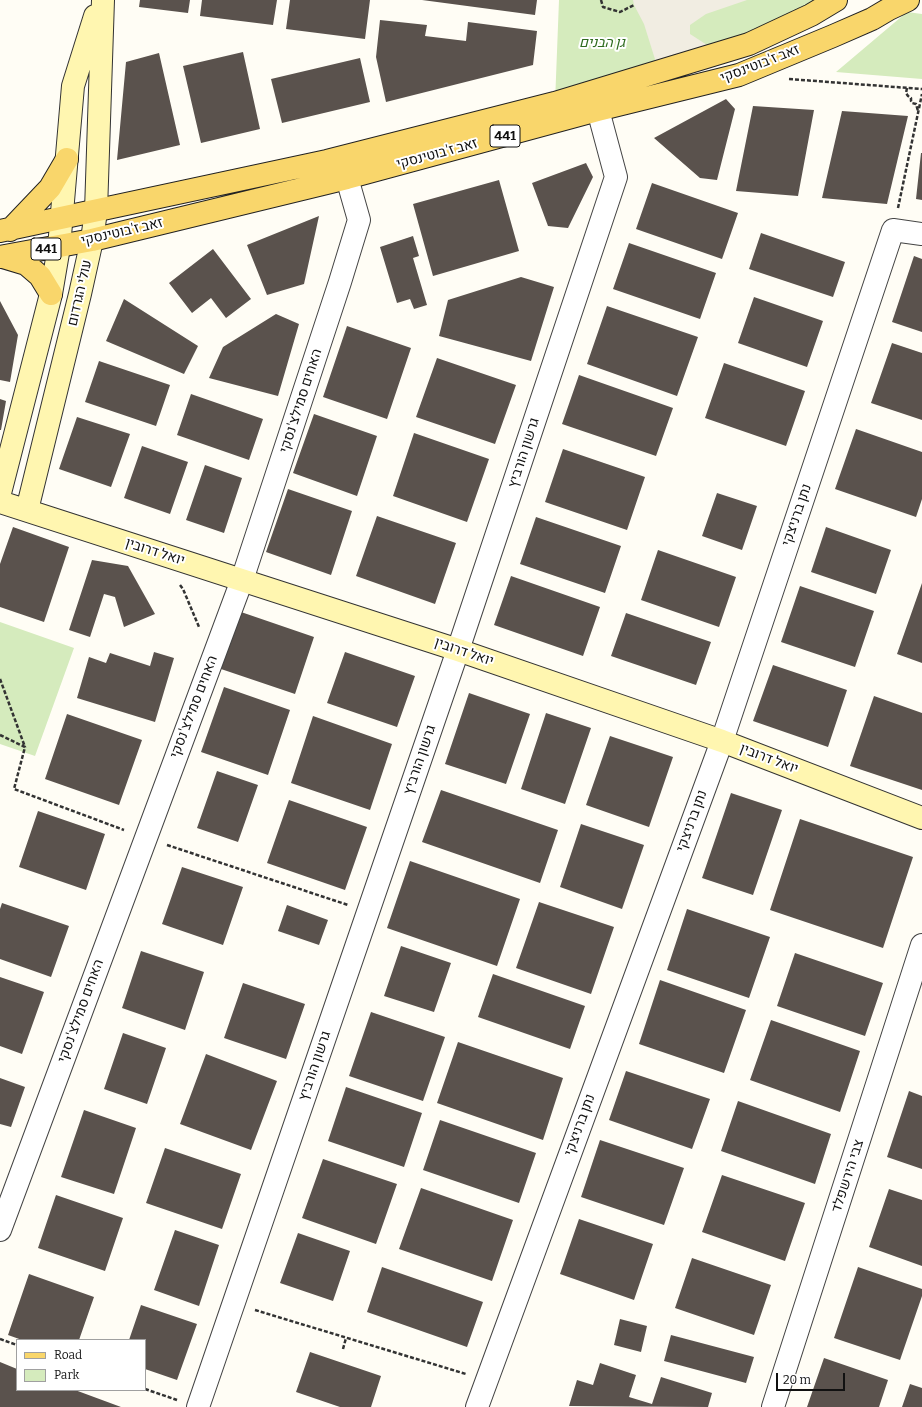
<!DOCTYPE html>
<html>
<head>
<meta charset="utf-8">
<style>
	body { margin:0 }
	#map { position:relative; width:922px; height:1407px; overflow:hidden; background:#fffdf5; font-family:Bitter,serif }
	canvas { display:block }
	.legend { position:absolute; left:16px; top:1339px; width:130px; height:52px; box-sizing:border-box; background:#fff; border:1px solid #a0a0a0; margin:0; padding:5px 7px; list-style:none; font-size:12px; color:#111 }
	.legend li { display:flex; align-items:center; gap:8px; height:20px }
	.legend b { width:20px; border:1px solid #a0a0a0 }
	.scale { position:absolute; left:776px; top:1373px; width:69px; height:18px; box-sizing:border-box; border:2px solid #111; border-top:0; padding-left:5px; font-size:12px; line-height:14px; white-space:nowrap; color:#111; -webkit-text-stroke:3px #fff; paint-order:stroke }
</style>
</head>
<body>
<div id="map">
<canvas width="922" height="1407"></canvas>
<ul class="legend">
<li><b style="height:5px;background:#f9d66b"></b>Road</li>
<li><b style="height:11px;background:#d5ebbd"></b>Park</li>
</ul>
<div class="scale">20 m</div>
</div>
<script>
const g = document.querySelector('canvas').getContext('2d');
g.lineJoin = 'round';
function paint(path, color) { g.fillStyle = color; g.fill(path, 'evenodd'); }
const shape = rows => new Path2D(rows.map(r => 'M' + r).join(''));
function strokePath(path, color, width, dash) { g.strokeStyle = color; g.lineWidth = width; g.lineCap = dash ? 'butt' : 'round'; g.setLineDash(dash || []); g.stroke(path); }
function write(font, color, halo, rows, align = 'center') {
  g.font = font + ' Bitter,Heebo,serif'; g.lineWidth = 4; g.setLineDash([]); g.textBaseline = 'middle'; g.strokeStyle = halo; g.fillStyle = color; for (const [text, x, y, turn = 0] of rows) {
    g.save(); g.translate(x, y); g.rotate((+turn || 0) * Math.PI / 180); g.textAlign = isNaN(turn) ? turn : align; if (halo) g.strokeText(text, 0, 0); g.fillText(text, 0, 0); g.restore();
  }
}
paint(shape([
	[559,0,836,0,811,15,555,103],
	[907,12,922,14,922,79,836,72],
	[0,622,74,648,35,756,0,744]
]), '#d5ebbd');
paint(shape([
	[633,0,747,0,706,14,690,25,690,34,721,54,659,72,644,24,634,5]
]), '#f1ede2');
paint(shape([
	[140,0,190,0,188,13,139,7],
	[202,0,277,0,273,25,200,16],
	[290,0,370,0,365,39,286,29],
	[422,0,537,0,535,15],
	[380,20,427,25,425,36,466,41,468,22,537,31,533,65,386,102,376,57],
	[243,52,260,129,201,143,183,66],
	[159,53,180,145,117,160,126,62],
	[360,58,370,102,282,123,271,79],
	[726,99,735,109,717,180,700,178,654,138],
	[753,106,814,110,798,196,736,191],
	[842,111,908,116,887,204,822,198],
	[921,153,922,153,922,200,916,199],
	[586,163,593,177,568,228,548,226,532,183],
	[499,180,519,251,433,276,413,204],
	[652,183,738,213,722,259,636,229],
	[319,216,304,284,267,295,247,245],
	[761,233,845,262,833,297,749,269],
	[413,236,419,256,413,258,427,305,414,309,410,299,397,303,380,247],
	[629,243,716,273,700,319,613,289],
	[213,249,251,299,226,318,211,298,192,313,169,283],
	[914,256,922,259,922,332,892,322],
	[521,277,554,287,531,361,439,336,448,300],
	[754,297,823,321,807,367,738,343],
	[124,299,198,346,184,374,106,341],
	[0,301,18,335,10,382,0,380],
	[607,306,698,337,677,396,587,364],
	[276,314,299,324,278,396,209,378,223,347],
	[347,326,411,348,387,419,323,397],
	[892,343,922,353,922,420,871,403],
	[437,358,516,385,495,444,416,417],
	[99,361,170,385,156,426,85,402],
	[724,363,805,391,786,446,705,418],
	[579,375,673,408,656,456,562,424],
	[191,394,263,419,249,460,177,435],
	[0,399,6,401,1,430,0,430],
	[314,414,377,436,357,496,293,473],
	[77,417,130,434,111,487,59,469],
	[856,429,922,452,922,499,916,517,835,489],
	[414,433,489,459,467,522,393,496],
	[142,446,188,462,170,514,124,498],
	[563,449,645,477,627,530,545,502],
	[205,465,242,478,224,533,186,520],
	[288,489,352,511,331,575,266,552],
	[717,493,757,506,742,550,702,536],
	[377,516,456,543,435,604,356,576],
	[536,517,621,546,605,593,520,564],
	[13,527,69,547,44,622,0,607,0,564],
	[826,527,891,550,876,594,811,572],
	[658,550,736,577,719,627,641,600],
	[92,560,128,566,155,614,124,627,115,597,104,594,90,637,69,630],
	[511,576,600,607,583,656,494,625],
	[922,583,922,663,897,654],
	[800,586,874,611,855,667,781,642],
	[241,612,314,637,295,694,221,669],
	[626,613,711,642,696,685,611,656],
	[154,652,174,658,155,722,77,698,89,657,106,663,110,653,150,666],
	[345,652,415,676,397,727,327,703],
	[773,665,847,690,828,747,753,721],
	[224,687,290,710,268,775,201,752],
	[469,693,530,714,506,784,445,764],
	[874,696,922,713,922,790,850,766],
	[546,713,591,728,565,804,521,789],
	[67,714,142,740,119,805,45,779],
	[313,716,392,744,370,810,291,783],
	[610,736,673,757,649,827,586,805],
	[217,771,258,785,238,842,197,828],
	[441,790,558,830,540,883,422,842],
	[731,793,782,810,753,895,702,878],
	[289,800,367,827,345,890,267,863],
	[38,811,105,834,86,890,19,867],
	[800,819,913,857,883,948,770,910],
	[581,824,644,845,622,909,560,887],
	[410,861,520,899,497,966,387,928],
	[182,867,243,887,223,945,162,924],
	[539,902,614,927,591,994,516,968],
	[2,903,69,926,51,977,0,959,0,909],
	[287,905,328,920,319,945,278,931],
	[687,909,770,937,749,998,667,970],
	[401,946,451,963,434,1012,384,996],
	[141,951,204,972,185,1030,122,1008],
	[795,953,883,983,865,1036,777,1006],
	[493,974,585,1006,570,1049,478,1017],
	[0,977,44,992,22,1054,0,1046],
	[660,980,746,1010,724,1073,639,1044],
	[243,983,305,1004,286,1059,224,1038],
	[371,1012,445,1037,423,1101,349,1076],
	[771,1020,860,1051,840,1112,750,1080],
	[123,1033,166,1048,147,1104,104,1089],
	[458,1042,563,1078,543,1140,437,1103],
	[206,1054,277,1081,251,1150,180,1124],
	[626,1071,710,1099,692,1149,609,1120],
	[0,1078,25,1087,11,1127,0,1124],
	[346,1087,422,1113,404,1167,328,1141],
	[909,1091,922,1096,922,1169,887,1157],
	[738,1101,831,1134,815,1184,721,1151],
	[84,1110,136,1128,114,1194,61,1177],
	[440,1120,536,1153,519,1203,423,1170],
	[600,1140,684,1168,664,1225,581,1197],
	[165,1148,241,1174,222,1229,146,1203],
	[323,1159,397,1184,376,1244,302,1218],
	[722,1175,805,1203,785,1261,702,1232],
	[421,1188,513,1220,492,1281,399,1249],
	[889,1189,922,1200,922,1266,869,1247],
	[56,1195,123,1218,105,1271,38,1248],
	[579,1219,653,1244,634,1300,560,1274],
	[175,1230,219,1245,199,1306,154,1290],
	[298,1233,350,1251,333,1301,280,1283],
	[692,1258,771,1285,754,1335,675,1308],
	[382,1267,483,1302,467,1347,367,1312],
	[858,1267,922,1289,922,1296,900,1360,834,1338],
	[29,1274,94,1297,79,1340,22,1340,8,1335],
	[141,1305,197,1324,177,1380,145,1369,145,1340,129,1340],
	[620,1319,647,1326,641,1352,614,1345],
	[671,1335,754,1357,746,1383,664,1361],
	[310,1352,381,1376,371,1407,340,1407,296,1392],
	[824,1358,888,1380,879,1407,807,1407],
	[0,1362,17,1369,17,1390,75,1390,121,1407,0,1407],
	[600,1363,636,1375,629,1397,652,1404,661,1377,712,1393,708,1407,569,1406,577,1380,593,1385],
	[910,1384,922,1388,922,1407,902,1407]
]), '#5a524d');
const street = shape([
	[0,1230,242,580,340,282,359,220,347,178],
	[198,1407,458,650,616,177,598,110],
	[477,1407,722,741,893,230,922,234],
	[773,1407,922,945]
]);
const secondary = shape([
	[0,493,51,294,59,247,73,86,95,16],
	[0,502,458,650,722,741,922,818],
	[27,510,80,294,92,240,96,211,103,0]
]);
const primary = shape([
	[10,230,50,188,67,159],
	[0,231,327,161,555,103,749,44,811,15,836,0],
	[0,257,92,240,347,178,598,110,739,75,833,36,872,19,889,9,908,0],
	[3,257,26,264,40,276,51,294]
]);
strokePath(street, '#444', 24);
strokePath(secondary, '#333', 24);
strokePath(primary, '#222', 24);
strokePath(shape([
	[601,0,603,7,620,12,634,5],
	[789,79,922,89],
	[907,88,906,93,908,96,911,98,911,101,912,103,916,104,918,111],
	[898,208,922,94],
	[180,585,183,589,199,627],
	[0,679,25,747],
	[0,735,25,747,14,789,124,830],
	[167,845,348,905],
	[255,1310,466,1374],
	[0,1339,17,1345],
	[343,1349,346,1338],
	[145,1389,177,1400]
]), '#333', 2.5, [4, 2]);
strokePath(street, '#fff', 22);
strokePath(secondary, '#fff6b0', 22);
strokePath(primary, '#f9d66b', 22);
for (const [x, y, w] of [
	[505,136,30],
	[46,249,30]
]) { const box = new Path2D(); box.roundRect(x - w / 2, y - 11, w, 22, 3); g.fillStyle = '#fff'; g.fill(box); strokePath(box, '#111', 1); }
write('bold 13px', '#111', null, [
	["441",505,136],
	["441",46,249]
]);
write('italic 14px', '#2f6b1f', '#fff', [
	["גן הבנים",602,43]
]);
write('14px', '#111', '#fff', [
	["זאב ז'בוטינסקי",760,64,-21],
	["זאב ז'בוטינסקי",437,154,-15],
	["זאב ז'בוטינסקי",122,232,-13],
	["עולי הגרדום",80,293,-77],
	["האחים סמילצ'נסקי",301,401,-72],
	["גרשון הורביץ",524,453,-72],
	["נתן ברניצקי",797,515,-71],
	["יואל דרובין",155,552,18],
	["יואל דרובין",464,652,19],
	["האחים סמילצ'נסקי",194,707,-69],
	["יואל דרובין",769,759,21],
	["גרשון הורביץ",420,760,-71],
	["נתן ברניצקי",692,821,-70],
	["האחים סמילצ'נסקי",81,1011,-70],
	["גרשון הורביץ",315,1066,-71],
	["נתן ברניצקי",580,1125,-70],
	["צבי הירשפלד",848,1176,-72]
]);
</script>
</body>
</html>
